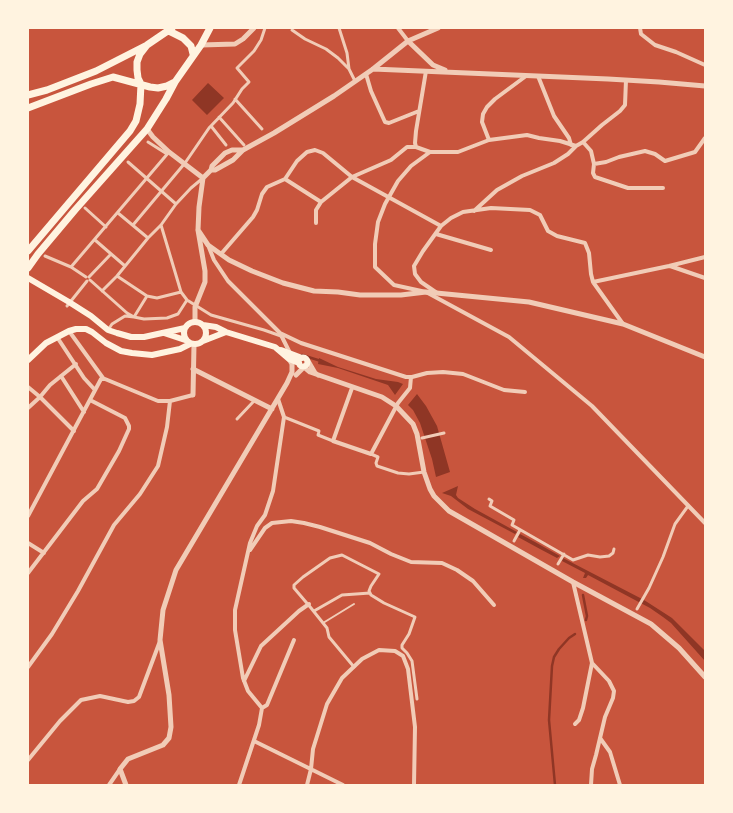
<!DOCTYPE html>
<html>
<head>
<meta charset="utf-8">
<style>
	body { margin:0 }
	#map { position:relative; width:733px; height:813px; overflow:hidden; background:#c8553d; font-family:"Zilla Slab",serif }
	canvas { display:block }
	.frame { position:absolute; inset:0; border:29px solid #fff3e0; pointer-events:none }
</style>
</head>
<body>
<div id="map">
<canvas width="733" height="813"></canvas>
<div class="frame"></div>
</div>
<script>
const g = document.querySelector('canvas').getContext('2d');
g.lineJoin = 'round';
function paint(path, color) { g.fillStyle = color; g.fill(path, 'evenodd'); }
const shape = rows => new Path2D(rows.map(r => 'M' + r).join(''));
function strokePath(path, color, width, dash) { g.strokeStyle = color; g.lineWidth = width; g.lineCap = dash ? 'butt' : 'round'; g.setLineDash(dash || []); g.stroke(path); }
paint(shape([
	[208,83,224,98,207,115,192,100],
	[319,358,338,367,376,379,398,382,403,384,395,395,388,385,338,368,318,364],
	[417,394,426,406,437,426,450,472,436,477,432,459,420,423,413,410,408,405],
	[458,486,456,495,458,498,475,509,517,532,515,534,468,509,451,496,442,493],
	[520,534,535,542,560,556,557,558,540,549,518,537],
	[563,558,644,600,672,618,705,651,705,661,671,623,663,617,650,608,588,575,586,578,583,578,585,573,562,561]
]), '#8f3625');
strokePath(shape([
	[302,355,321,361],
	[583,595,587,616,586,620],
	[555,785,549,720,552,666,554,657,559,649,569,638,575,634]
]), '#8f3625', 2.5);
strokePath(shape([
	[323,623,354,604]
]), '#f1ccb7', 2);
strokePath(shape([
	[339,28,347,53,349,69],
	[292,30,305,39,326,49,338,58,349,69,355,81],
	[235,99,262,129],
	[219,117,244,145],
	[211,126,226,145],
	[148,142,167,154],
	[128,162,176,204],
	[85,208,106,227],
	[118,213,148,238],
	[133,225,185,163,209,128,233,103,242,89,249,82,237,68,254,51,261,40,265,28],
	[161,225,181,292,187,300,211,315,264,330,281,336],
	[95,240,125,266],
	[45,256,71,267,86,277],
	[71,267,169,152],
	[117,276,147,296,157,298,181,292],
	[89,277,111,254],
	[90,280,127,313,134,317,144,319,167,318,178,314,187,300],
	[102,291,117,276,148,238,161,225,176,204,191,188,203,178],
	[67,306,87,281],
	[108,330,112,324,125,316,134,317,147,296],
	[284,417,319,431,318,435,333,441],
	[237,419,254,401],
	[422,438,444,433],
	[371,454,378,457,376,463,377,466,398,473,409,474,424,472],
	[489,499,492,501,490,506,514,520,512,525,573,560,588,555,600,557,609,556,613,553,614,549],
	[514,541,520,530],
	[558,564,564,554],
	[637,609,649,588,663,557,675,524,688,506],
	[314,611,342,595,370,593],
	[354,667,329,637,327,628,311,608,294,588,294,585,303,577,330,558,342,555,379,574,371,586,369,591,371,595,384,603,415,617,409,634,402,645,402,648,407,653,412,661,417,699]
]), '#f1ccb7', 3);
strokePath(shape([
	[398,28,408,41],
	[640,28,641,34,655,45,676,52,705,65],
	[426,71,416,131,415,143,416,147,430,152,458,152,489,140,527,135,539,138,560,141,576,146],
	[366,74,371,91,385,122,389,123,419,111],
	[538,76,554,116,569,138,571,145],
	[489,140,482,122,483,114,487,107,495,99,526,76],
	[583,142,591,151,594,164,593,173,595,177,628,188,663,188],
	[430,152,411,166,398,181,385,204,378,222,375,244,375,267,394,285,426,292,509,337,592,406,705,523],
	[594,164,606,162,619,157,645,151,655,154,665,161,695,152,705,138],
	[285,179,297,161,307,152,315,150,323,153,352,177,441,226],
	[285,179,321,202,316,210,316,223],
	[321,202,352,177,391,160,407,147,416,147],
	[474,211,497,190,522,176,554,163,568,154,576,146,583,142,602,125,620,111,625,105,626,80],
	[436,234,491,250],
	[208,245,214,260,228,281,280,333,290,353],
	[221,254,253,217,257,210,262,194,267,187,285,179],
	[670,266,705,278],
	[437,293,421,282,415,274,414,266,423,251,441,226,451,218,463,212,491,208,530,210,540,215,548,231,557,236,585,243,589,253,591,274,593,282],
	[623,324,593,282,669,266,705,257],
	[69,331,103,378],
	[280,333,301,343,406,377,412,377,427,373,443,372,463,374,504,390,525,392],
	[57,337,84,378,95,390],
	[61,376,84,412],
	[28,387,40,397,74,431],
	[352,388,333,441,371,454,398,403,410,388,411,377],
	[28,408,40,397,50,385,76,364],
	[28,516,101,379,105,379,158,401,170,401,193,395],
	[28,543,44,553],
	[250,550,265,528,272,523,291,521,304,523,320,527,370,543,391,554,411,562,442,563,457,570,473,581,494,605],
	[28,573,83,501,97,489,119,451,129,429,129,426,125,418,90,400],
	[573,582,592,663,609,681,614,691,613,698,605,717,596,755,592,769,591,785],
	[28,667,52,634,78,591,114,525,140,494,158,466,167,427,170,401],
	[244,681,261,646,299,611,309,604],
	[262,708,267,705,294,640],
	[575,724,579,720,583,708,592,663],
	[600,738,610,752,620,785],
	[254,741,343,785],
	[28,760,60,721,81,700,100,696,128,702,134,701,139,697,160,641],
	[109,785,120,769],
	[239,785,259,725,262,708,248,691,243,678,235,630,235,610,250,543,257,526,265,515,273,491,284,417,278,399],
	[307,785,311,769,313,749,327,704,342,678,362,659,379,650,395,651,403,656,408,669,415,727,414,785]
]), '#f1ccb7', 4);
strokePath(shape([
	[408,41,433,65,445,70],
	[201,45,235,44,243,39,254,28],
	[373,69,608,79,659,82,705,86],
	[147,129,153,137,169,152,203,178],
	[211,170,212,166,225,153,232,150,243,150,274,133,334,96,373,69,408,41,438,28],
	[203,178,211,170,215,170,233,160,243,150],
	[198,230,208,245,229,260,252,271,283,283,314,291,338,292,360,295,401,295,426,292,529,302,623,324,705,357],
	[195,322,195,307,205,282,205,271,198,230,199,207,203,178],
	[308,361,315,373,318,375],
	[193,369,272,409],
	[296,375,304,367,310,372,382,397,396,406,413,424,417,434,424,472,430,489,434,496,449,511,573,582,651,624,679,648,705,677],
	[193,395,194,345],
	[126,785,120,769,128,759,163,745,169,738,171,727,169,695,160,640,163,610,176,570,287,383,292,372,292,364,289,359]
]), '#f1ccb7', 5);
strokePath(shape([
	[28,278,69,302,91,316,108,330,117,333,131,337,144,337,185,328],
	'184 333a11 11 0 1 1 22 0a11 11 0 1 1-22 0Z',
	[203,325,216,327,226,332,275,347,289,359,299,363],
	[164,333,185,340],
	[203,341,226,332],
	[281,350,302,358],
	'298.5 362a4.5 4.5 0 1 1 9 0a4.5 4.5 0 1 1-9 0Z',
	[28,360,46,343,69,331,76,329,86,329,92,332,106,343,121,351,132,353,152,355,180,349,190,344]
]), '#fff3e0', 6);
strokePath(shape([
	[169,31,183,38,191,46,193,54],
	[28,95,47,90,96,71,147,45,172,28],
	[28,108,91,84,113,77,150,87,158,88,167,86,175,82,201,45,210,28],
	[28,251,130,131,136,121,140,104,141,84,138,78,137,70,137,62,140,54,147,45],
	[28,268,38,254,75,210,147,129,166,99,175,82]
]), '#fff3e0', 7);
</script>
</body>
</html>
